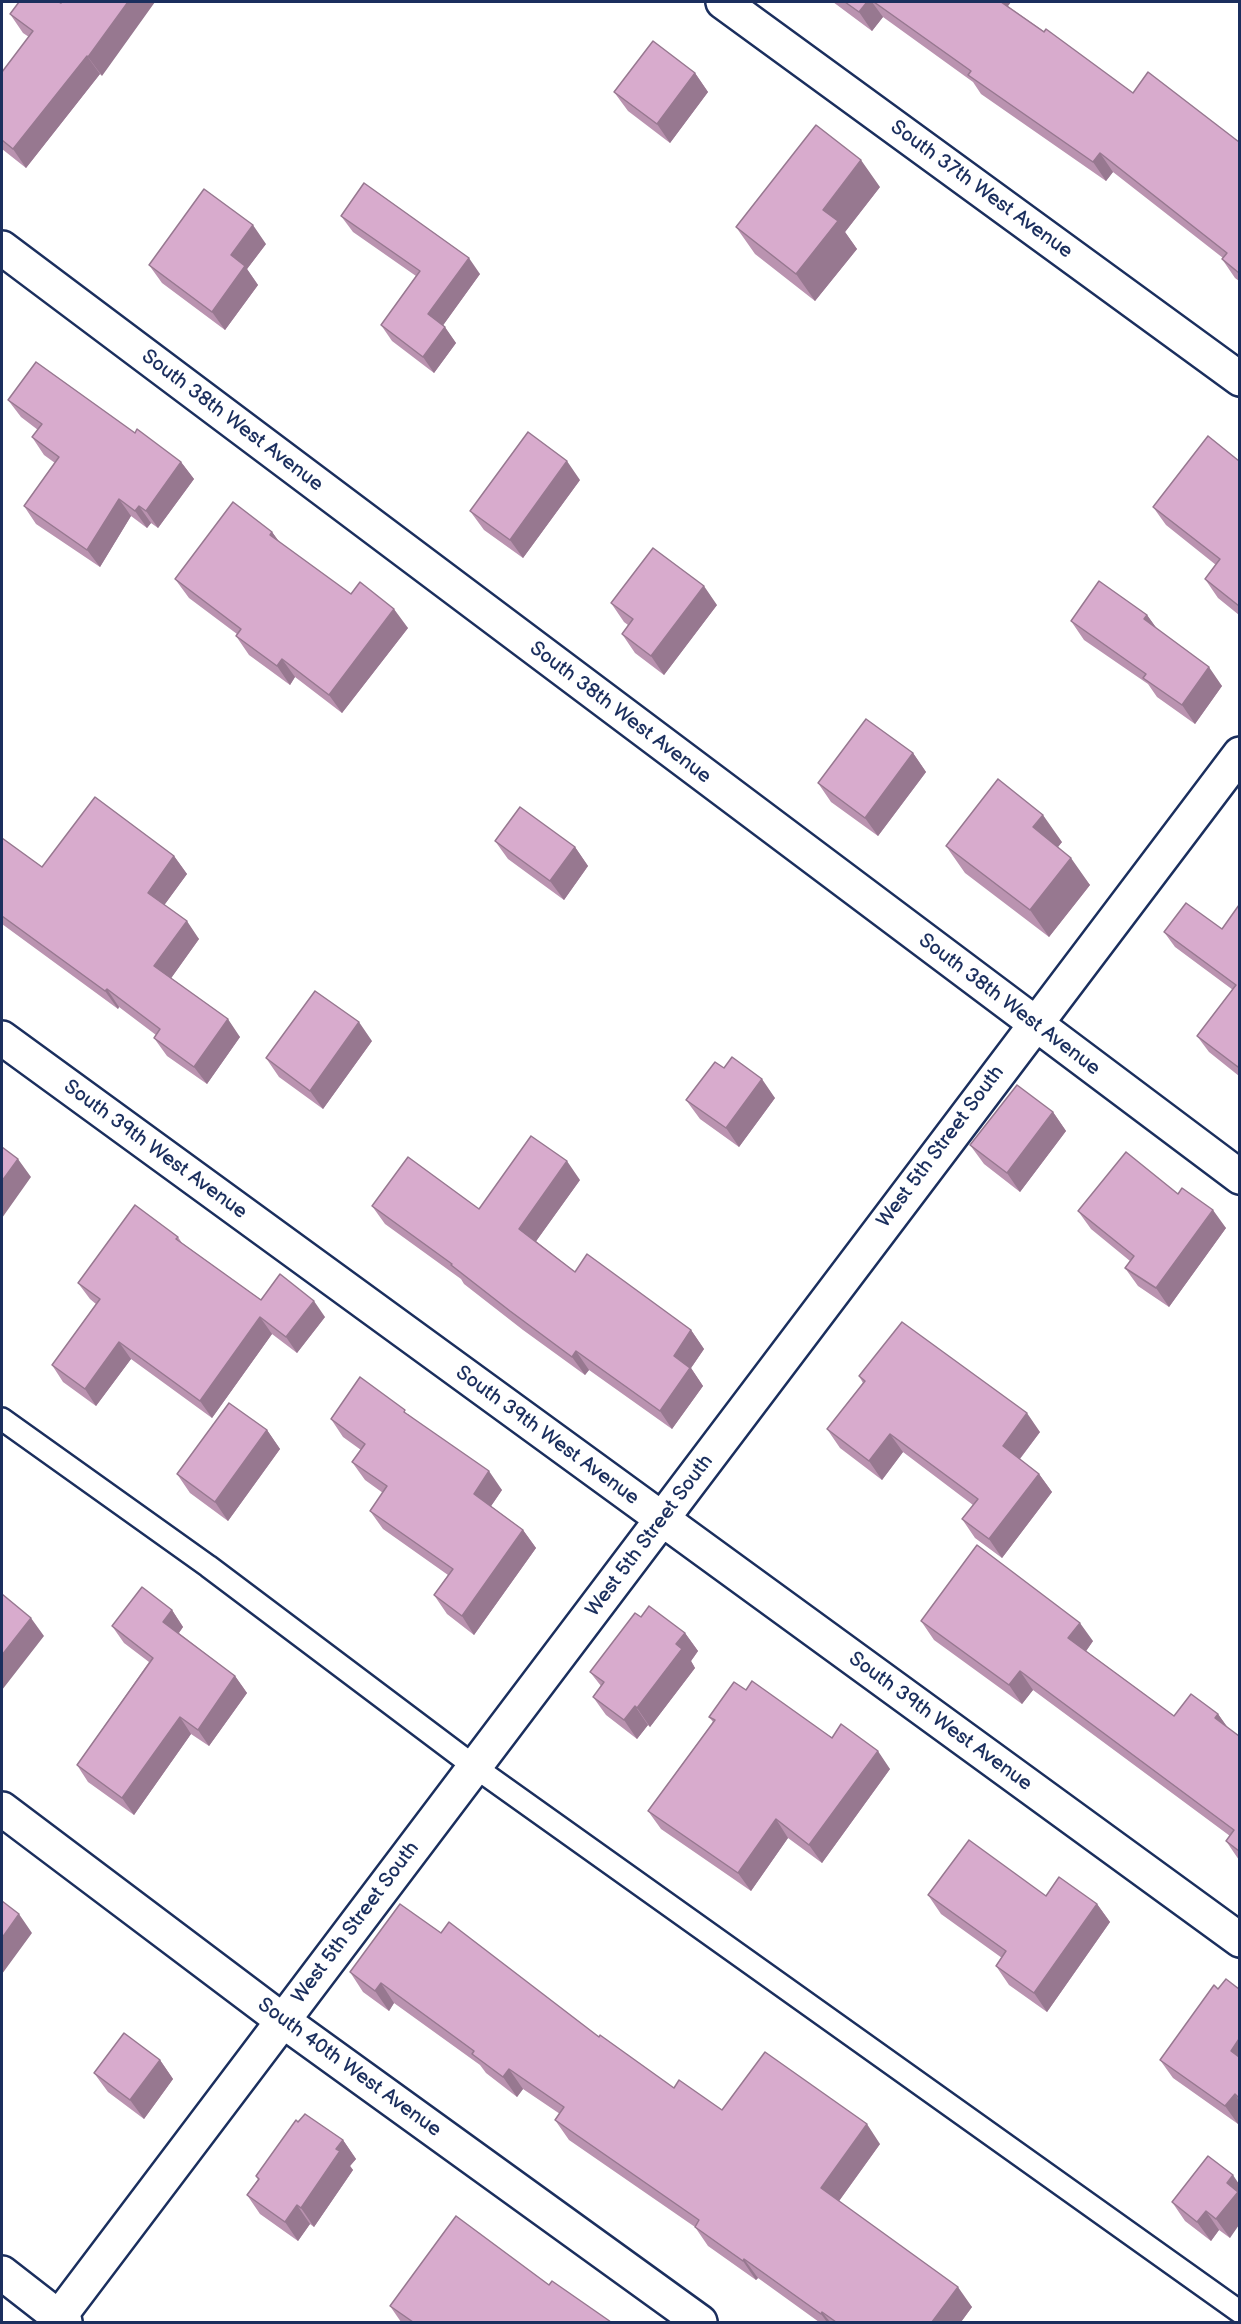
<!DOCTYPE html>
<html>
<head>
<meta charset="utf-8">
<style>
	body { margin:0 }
	#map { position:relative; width:1241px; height:2324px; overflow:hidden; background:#fff; font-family:"Balsamiq Sans",sans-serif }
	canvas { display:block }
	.frame { position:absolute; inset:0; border:3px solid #1b2f5e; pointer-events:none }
</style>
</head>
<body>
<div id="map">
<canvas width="1241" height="2324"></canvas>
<div class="frame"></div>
</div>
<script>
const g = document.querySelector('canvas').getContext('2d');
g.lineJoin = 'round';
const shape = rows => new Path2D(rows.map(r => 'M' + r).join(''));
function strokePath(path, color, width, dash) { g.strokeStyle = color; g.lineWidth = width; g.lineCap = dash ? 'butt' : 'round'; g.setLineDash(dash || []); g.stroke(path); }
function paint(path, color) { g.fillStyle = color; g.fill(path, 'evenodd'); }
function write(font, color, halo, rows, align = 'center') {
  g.font = font + ' "Balsamiq Sans",sans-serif'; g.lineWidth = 4.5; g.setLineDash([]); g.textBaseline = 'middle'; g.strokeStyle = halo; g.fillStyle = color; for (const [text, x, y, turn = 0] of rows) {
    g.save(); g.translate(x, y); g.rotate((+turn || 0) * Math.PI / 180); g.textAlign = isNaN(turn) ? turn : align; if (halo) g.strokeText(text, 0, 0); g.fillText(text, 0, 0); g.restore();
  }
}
const lane = shape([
	[2,1419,208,1566,475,1767,1240,2312]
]);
const street = shape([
	[723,2,1240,379],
	[2,248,1240,1177],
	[2,1038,1240,1940],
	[2,1809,282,2020,700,2322],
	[59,2317,1240,754]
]);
const secondary = shape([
	[2,2273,65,2322]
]);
strokePath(lane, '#1b2f5e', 26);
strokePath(street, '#1b2f5e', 38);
strokePath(secondary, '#1b2f5e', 38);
strokePath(lane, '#fff', 21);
strokePath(street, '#fff', 33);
strokePath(secondary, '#fff', 33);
paint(shape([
	[59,2,102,76,100,74,26,168,2,149,2,72,29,37,23,33,10,14],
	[833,2,1011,2,1008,6,1133,93,1239,142,1239,281,1235,278,1222,259,1223,258,1113,172,1106,181,981,94,973,82,883,17,872,31],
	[695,73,708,92,670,143,628,111,614,92],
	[880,187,845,232,857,249,815,301,755,254,736,227],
	[341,216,480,274,443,325,456,343,434,373,392,341,381,325,416,276,353,232],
	[266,244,247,269,258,285,225,330,162,283,149,265],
	[8,400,135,433,181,462,194,479,158,528,151,523,147,528,131,516,100,567,36,524,24,506,55,463,44,455,32,437,38,430,21,417],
	[1239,461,1239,615,1218,598,1205,579,1216,565,1166,525,1153,507],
	[580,480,523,558,484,530,470,511],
	[272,532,280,543,351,594,408,628,342,713,295,677,290,685,249,655,236,636,237,634,189,598,175,579],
	[611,603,717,605,664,675,635,653,622,634,628,625,624,622],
	[1147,615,1157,629,1222,686,1195,724,1157,697,1148,684,1084,640,1071,621],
	[913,753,926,772,878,836,831,802,818,783],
	[2,838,42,867,174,856,187,874,164,905,199,939,171,978,240,1037,207,1084,167,1056,154,1038,156,1035,119,1007,118,1009,2,924],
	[495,841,575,847,588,866,564,900,508,859],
	[1062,842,1058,847,1090,885,1049,937,965,873,946,846],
	[1239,905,1239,1076,1209,1052,1197,1036,1233,990,1175,947,1164,932,1222,929],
	[372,1041,323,1109,279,1077,266,1058],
	[724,1068,775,1098,739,1147,700,1119,686,1100],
	[1053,1112,1066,1131,1020,1192,984,1164,970,1145],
	[580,1180,536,1241,575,1272,691,1330,704,1349,691,1368,703,1386,672,1429,589,1370,585,1375,523,1330,464,1284,461,1279,385,1224,372,1206,479,1209],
	[1178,1194,1226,1228,1169,1307,1138,1286,1125,1268,1130,1261,1091,1229,1078,1211],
	[178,1237,182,1243,261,1300,325,1317,297,1353,272,1334,212,1418,131,1359,96,1406,63,1382,52,1365,96,1304,90,1299,78,1283],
	[859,1376,1040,1432,1020,1459,1039,1474,1052,1492,1002,1558,975,1538,962,1519,973,1505,903,1452,882,1480,840,1448,827,1429,863,1383],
	[408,1414,502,1490,491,1506,523,1530,536,1548,474,1635,447,1614,434,1595,448,1575,383,1529,370,1511,383,1493,365,1480,352,1462,361,1450,343,1437,331,1419],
	[267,1430,280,1449,228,1521,190,1493,177,1474],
	[172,1610,183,1627,179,1633,235,1676,247,1693,209,1746,191,1734,134,1815,88,1782,77,1765,149,1662,124,1643,112,1626],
	[641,1617,685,1633,698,1651,691,1661,695,1668,650,1727,648,1725,637,1739,606,1715,593,1697,601,1686,590,1672],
	[921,1621,1093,1641,1086,1651,1174,1716,1218,1714,1227,1727,1239,1736,1239,1860,1226,1841,1230,1836,1033,1690,1022,1704,934,1640],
	[746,1690,890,1769,822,1863,788,1838,751,1891,661,1829,648,1811,713,1722,709,1717],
	[928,1895,1046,1896,1097,1904,1110,1922,1047,2012,1009,1985,996,1966,1002,1958,941,1914],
	[441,1933,674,2088,722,2110,880,2144,839,2201,972,2307,961,2322,819,2322,758,2278,756,2280,708,2246,695,2227,569,2140,555,2120,560,2114,523,2089,517,2097,486,2073,480,2065,394,2003,389,2011,363,1992,350,1972],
	[1218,1989,1239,1989,1239,2122,1238,2124,1173,2078,1160,2060],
	[160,2060,173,2079,144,2119,108,2092,94,2073],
	[298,2122,343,2140,356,2159,350,2166,353,2170,314,2227,310,2224,298,2241,260,2214,247,2195,258,2179,256,2176],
	[1239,2184,1230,2238,1219,2230,1211,2241,1185,2221,1172,2202],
	[549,2285,611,2322,401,2322,390,2306]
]), '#ba93b0');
paint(shape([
	[128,2,155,2,102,76,88,57],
	[867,2,872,2,883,17,872,31,859,12],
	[996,2,1011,2,1003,12],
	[87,56,100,74,26,168,13,149],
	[695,73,708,92,670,143,657,124],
	[1100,153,1113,172,1106,181,1093,162],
	[861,160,880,187,845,232,857,249,815,301,796,274,823,210],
	[253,225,266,244,247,269,258,285,225,330,212,312,231,255],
	[469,258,480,274,439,331,428,314],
	[445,327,456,343,434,373,423,357],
	[567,461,580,480,523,558,510,540],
	[181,462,194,479,158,528,146,511],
	[119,499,131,516,100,567,87,550],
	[139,506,151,523,147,528,135,511],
	[272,532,286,551,270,535],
	[704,586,717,605,664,675,651,656],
	[394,609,408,628,342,713,329,695],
	[1147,615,1160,633,1144,619],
	[282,659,295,677,290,685,277,666],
	[1209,667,1222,686,1195,724,1182,705],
	[913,753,926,772,878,836,865,818],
	[1043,815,1062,842,1052,854,1033,827],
	[575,847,588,866,564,900,550,881],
	[174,856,187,874,160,911,148,893],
	[1071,858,1090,885,1049,937,1030,910],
	[187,921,199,939,167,984,154,966],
	[107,989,119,1007,118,1009,105,991],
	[228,1019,240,1037,207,1084,194,1067],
	[359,1022,372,1041,323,1109,310,1091],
	[762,1079,775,1098,739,1147,726,1128],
	[1053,1112,1066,1131,1020,1192,1007,1173],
	[18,1159,31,1177,2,1218,2,1181],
	[567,1161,580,1180,532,1247,519,1229],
	[1213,1210,1226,1228,1169,1307,1156,1288],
	[314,1301,325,1317,297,1353,286,1337],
	[260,1317,272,1334,212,1418,200,1401],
	[691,1330,704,1349,691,1368,703,1386,672,1429,660,1411,674,1356],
	[119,1342,131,1359,96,1406,85,1389],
	[576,1351,589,1370,585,1375,572,1357],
	[1027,1413,1040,1432,1015,1465,1003,1446],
	[267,1430,280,1449,228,1521,215,1502],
	[890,1434,903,1452,882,1480,869,1461],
	[489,1471,502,1490,487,1512,474,1494],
	[1039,1474,1052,1492,1002,1558,989,1539],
	[523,1530,536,1548,474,1635,462,1616],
	[172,1610,183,1627,175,1638,163,1622],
	[31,1618,44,1636,2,1690,2,1655],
	[1080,1623,1093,1641,1082,1657,1068,1638],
	[685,1633,698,1651,691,1661,695,1668,650,1727,637,1708,676,1644],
	[1020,1671,1033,1690,1022,1704,1009,1685],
	[235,1676,247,1693,209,1746,198,1730],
	[635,1706,648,1725,637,1739,624,1720],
	[1218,1714,1231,1732,1215,1718],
	[180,1717,191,1734,134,1815,122,1798],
	[878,1751,890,1769,822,1863,809,1845],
	[776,1819,788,1838,751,1891,738,1873],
	[1097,1904,1110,1922,1047,2012,1034,1993],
	[19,1914,32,1933,2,1974,2,1938],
	[381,1983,394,2003,389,2011,375,1991],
	[1239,2039,1239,2063,1231,2051],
	[160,2060,173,2079,144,2119,130,2100],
	[509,2069,523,2089,517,2097,503,2077],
	[1235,2094,1239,2101,1239,2122,1238,2124,1225,2106],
	[867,2124,880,2144,834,2208,821,2188],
	[343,2140,356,2159,350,2166,353,2170,314,2227,301,2208,336,2149],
	[1233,2175,1239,2184,1239,2225,1230,2238,1216,2219,1227,2183],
	[297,2205,310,2224,298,2241,285,2222],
	[1206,2211,1219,2230,1211,2241,1197,2222],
	[744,2259,758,2278,756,2280,743,2261],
	[958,2287,972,2307,961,2322,932,2322],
	[822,2312,830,2322,827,2322,821,2314]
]), '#977890');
const building = shape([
	[19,2,59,2,61,3,62,2,128,2,88,57,87,56,13,149,2,140,2,72,33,31,10,14,19,2],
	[845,2,867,2,859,12,845,2],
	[874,2,1001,2,1044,32,1046,29,1133,93,1148,72,1239,142,1239,273,1222,259,1227,253,1100,153,1093,162,968,75,971,71,874,2],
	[653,41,695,73,657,124,614,92,653,41],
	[816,125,861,160,823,210,838,221,796,274,736,227,816,125],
	[364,183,469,258,428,314,445,327,423,357,381,325,420,271,341,216,364,183],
	[204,189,253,225,231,255,245,266,212,312,149,265,204,189],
	[36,362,135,433,137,429,181,462,146,511,139,506,135,511,119,499,87,550,24,506,59,457,32,437,42,424,8,400,36,362],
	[528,432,567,461,510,540,470,511,528,432],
	[1208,436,1239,461,1239,606,1205,579,1220,559,1153,507,1208,436],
	[233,502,272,532,270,535,351,594,360,582,394,609,329,695,282,659,277,666,236,636,241,629,175,579,233,502],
	[653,548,704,586,651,656,622,634,633,619,611,603,653,548],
	[1099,581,1147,615,1144,619,1209,667,1182,705,1143,678,1146,674,1071,621,1099,581],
	[866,719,913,753,865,818,818,783,866,719],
	[998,779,1043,815,1033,827,1071,858,1030,910,946,846,998,779],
	[95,797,174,856,148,893,187,921,154,966,228,1019,194,1067,154,1038,160,1029,107,989,105,991,2,916,2,838,42,867,95,797],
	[520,807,575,847,550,881,495,841,520,807],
	[1186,903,1222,929,1239,905,1239,1065,1238,1067,1197,1036,1236,985,1164,932,1186,903],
	[315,991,359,1022,310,1091,266,1058,315,991],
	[732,1057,762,1079,726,1128,686,1100,715,1062,724,1068,732,1057],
	[1017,1085,1053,1112,1007,1173,970,1145,1017,1085],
	[531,1136,567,1161,519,1229,575,1272,587,1254,691,1330,674,1356,690,1368,660,1411,576,1351,572,1357,510,1311,451,1265,452,1264,372,1206,408,1157,479,1209,531,1136],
	[2,1147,18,1159,2,1181,2,1147],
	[1126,1152,1178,1194,1182,1188,1213,1210,1156,1288,1125,1268,1134,1256,1078,1211,1126,1152],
	[135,1205,178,1237,176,1239,261,1300,280,1274,314,1301,286,1337,260,1317,200,1401,119,1342,85,1389,52,1365,100,1299,78,1283,135,1205],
	[902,1322,1027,1413,1003,1446,1039,1474,989,1539,962,1519,978,1499,890,1434,869,1461,827,1429,865,1381,859,1376,902,1322],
	[360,1377,405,1410,404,1412,489,1471,474,1494,523,1530,462,1616,434,1595,453,1569,370,1511,387,1486,352,1462,365,1444,331,1419,360,1377],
	[229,1403,267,1430,215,1502,177,1474,229,1403],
	[977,1545,1080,1623,1068,1638,1174,1716,1191,1694,1218,1714,1215,1718,1239,1736,1239,1851,1226,1841,1234,1830,1020,1671,1009,1685,921,1621,977,1545],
	[142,1587,172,1610,163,1622,235,1676,198,1730,180,1717,122,1798,77,1765,153,1658,112,1626,142,1587],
	[2,1594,31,1618,2,1655,2,1594],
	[649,1606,685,1633,676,1644,682,1649,637,1708,635,1706,624,1720,593,1697,604,1682,590,1672,635,1613,641,1617,649,1606],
	[752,1681,832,1738,841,1724,878,1751,809,1845,776,1819,738,1873,648,1811,715,1720,709,1717,734,1682,746,1690,752,1681],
	[969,1840,1046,1896,1059,1877,1097,1904,1034,1993,996,1966,1006,1951,928,1895,969,1840],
	[2,1901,19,1914,2,1938,2,1901],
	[400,1904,441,1933,449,1922,599,2037,600,2035,674,2088,679,2080,722,2110,765,2052,867,2124,821,2188,958,2287,932,2322,836,2322,822,2312,821,2314,744,2259,743,2261,695,2227,699,2220,555,2120,564,2107,509,2069,503,2077,472,2054,474,2051,381,1983,375,1991,350,1972,400,1904],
	[1226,1979,1239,1989,1239,2039,1231,2051,1239,2057,1239,2098,1235,2094,1225,2106,1160,2060,1214,1985,1218,1989,1226,1979],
	[124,2033,160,2060,130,2100,94,2073,124,2033],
	[305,2114,343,2140,336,2149,340,2151,301,2208,297,2205,285,2222,247,2195,259,2179,256,2176,296,2120,298,2122,305,2114],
	[1208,2156,1233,2175,1227,2183,1238,2192,1216,2219,1206,2211,1197,2222,1172,2202,1208,2156],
	[456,2216,549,2285,552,2281,611,2322,413,2322,390,2306,456,2216]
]);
paint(building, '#d8abcd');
strokePath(building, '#977890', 1.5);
write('20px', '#1b2f5e', '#fff', [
	["South 37th West Avenue",981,190,36],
	["South 38th West Avenue",232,421,37],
	["South 38th West Avenue",620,713,37],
	["South 38th West Avenue",1009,1005,37],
	["West 5th Street South",941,1147,-53],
	["South 39th West Avenue",155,1150,36],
	["South 39th West Avenue",547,1436,36],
	["West 5th Street South",650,1536,-53],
	["South 39th West Avenue",940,1722,36],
	["West 5th Street South",356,1923,-53],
	["South 40th West Avenue",349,2068,36]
]);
</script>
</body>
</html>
